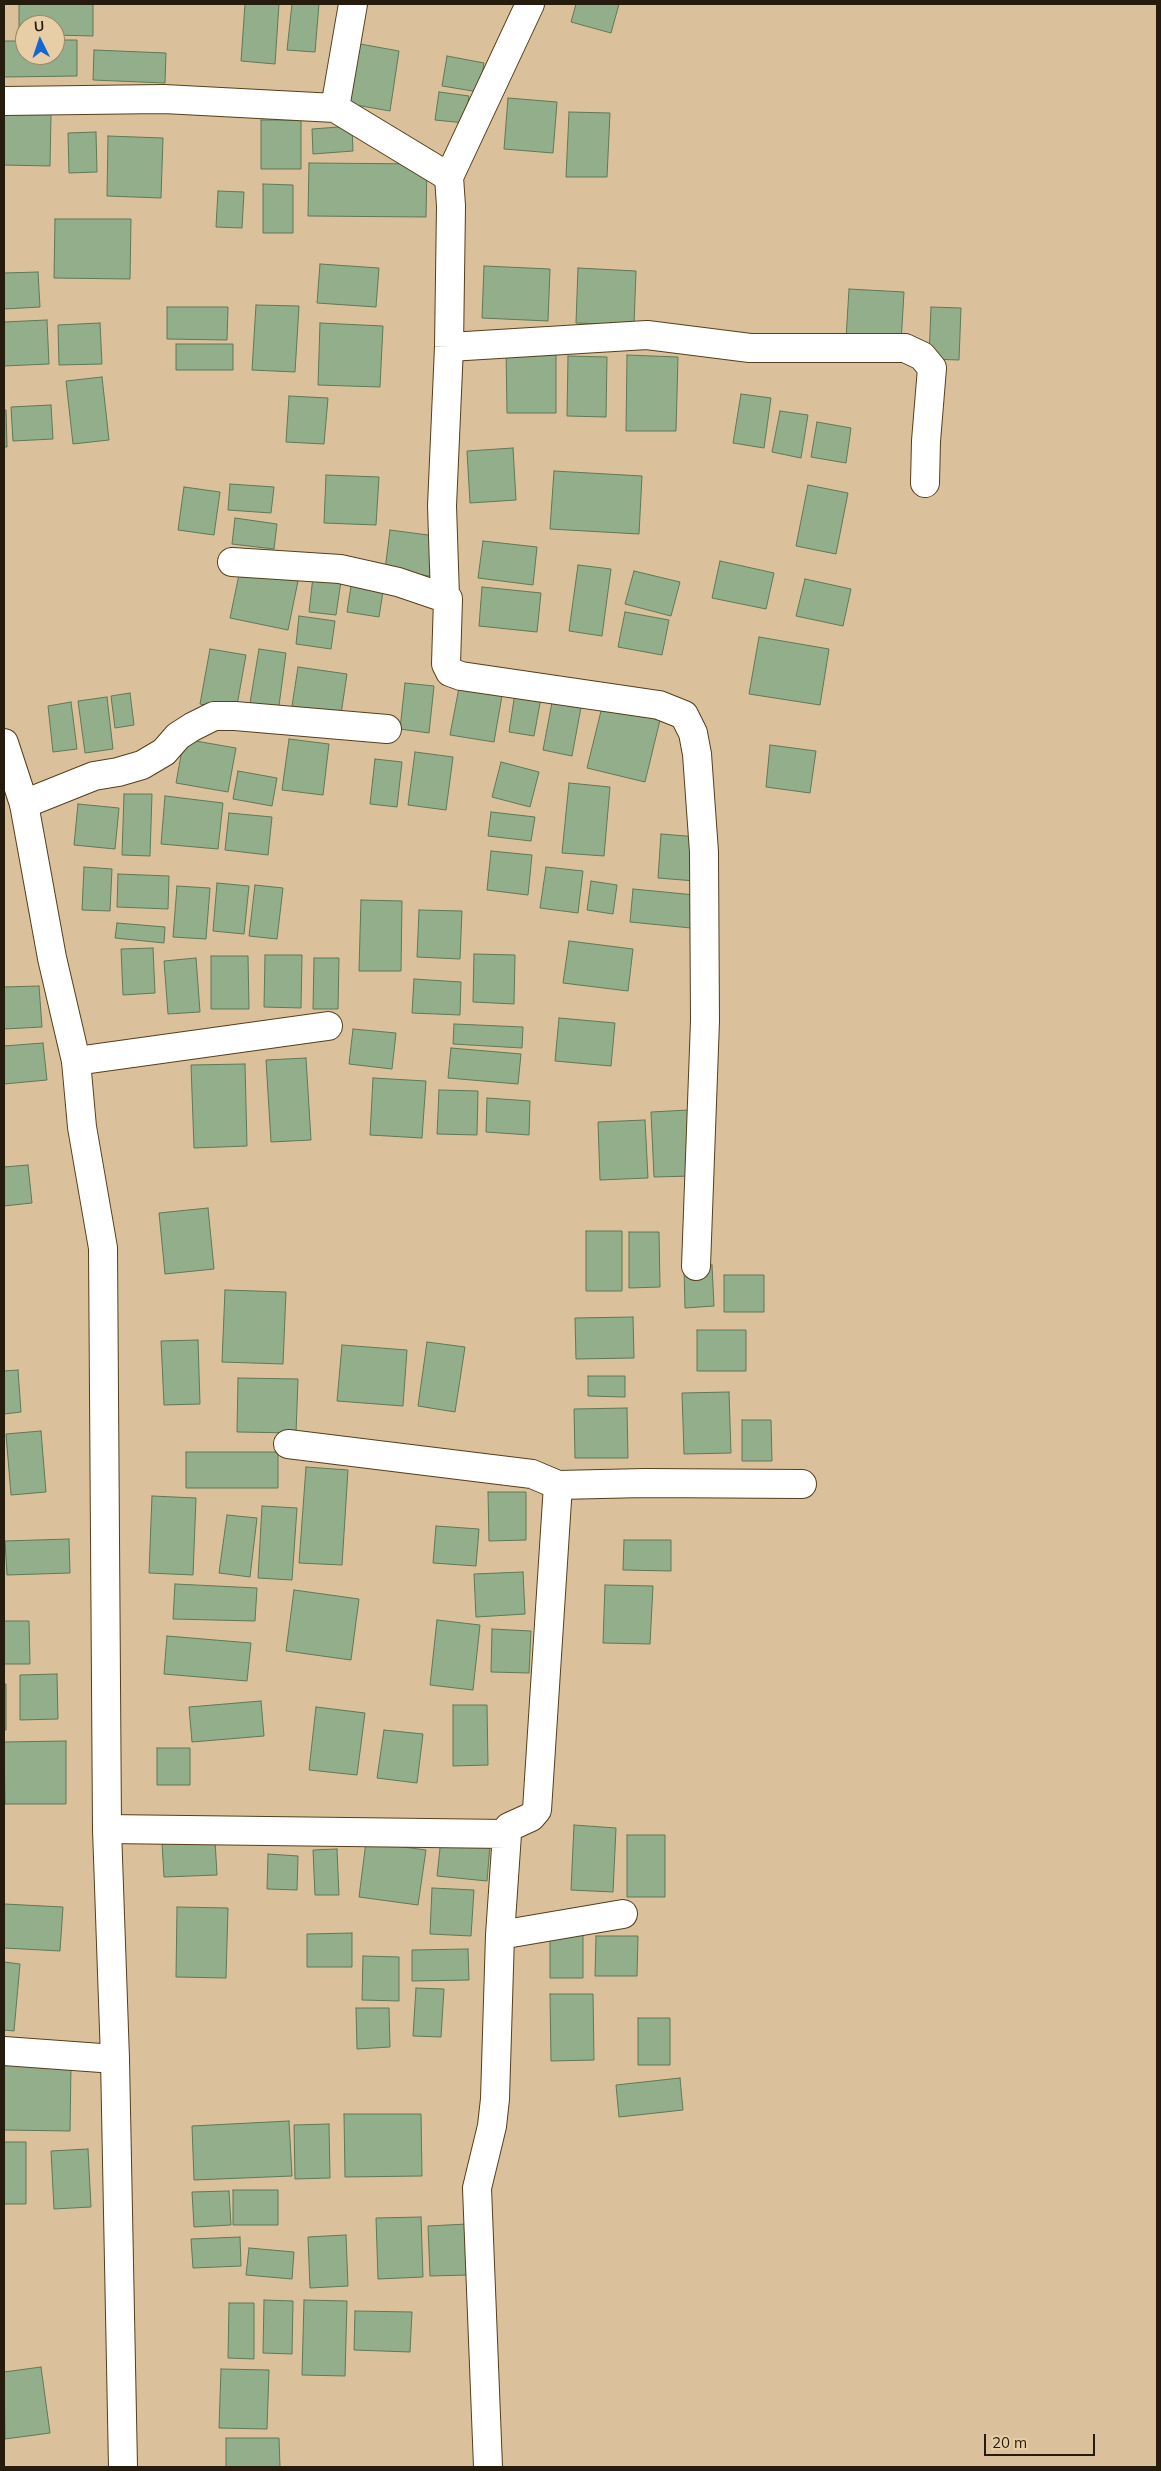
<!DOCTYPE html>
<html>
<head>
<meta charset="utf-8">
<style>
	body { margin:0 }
	#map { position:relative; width:1161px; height:2471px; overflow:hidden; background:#dbc19b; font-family:Mulish,sans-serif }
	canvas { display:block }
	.frame { position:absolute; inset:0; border:5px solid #251c0d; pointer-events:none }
	.north { position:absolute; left:15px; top:15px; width:50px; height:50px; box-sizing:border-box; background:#e8cea7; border:1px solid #9a8769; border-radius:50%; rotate:356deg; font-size:14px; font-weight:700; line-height:20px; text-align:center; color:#251c0d }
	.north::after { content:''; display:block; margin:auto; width:18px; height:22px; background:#1467d1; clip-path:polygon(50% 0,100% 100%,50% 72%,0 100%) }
	.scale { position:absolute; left:984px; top:2434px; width:111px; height:22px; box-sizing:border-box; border:2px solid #251c0d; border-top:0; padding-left:6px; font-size:15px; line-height:18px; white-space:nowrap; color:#251c0d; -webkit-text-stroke:4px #e8cea7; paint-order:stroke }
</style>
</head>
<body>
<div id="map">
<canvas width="1161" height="2471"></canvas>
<div class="frame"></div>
<div class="north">U</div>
<div class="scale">20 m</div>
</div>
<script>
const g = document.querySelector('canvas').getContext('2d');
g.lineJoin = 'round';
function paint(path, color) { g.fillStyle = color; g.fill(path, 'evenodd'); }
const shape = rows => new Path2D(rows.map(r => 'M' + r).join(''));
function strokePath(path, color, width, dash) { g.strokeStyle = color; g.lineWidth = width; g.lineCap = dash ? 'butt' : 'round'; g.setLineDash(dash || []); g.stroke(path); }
const building = shape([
	[19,4,93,4,93,36,55,35,55,25,25,25,25,35,19,35,19,4],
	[245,4,279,4,275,64,241,61,245,4],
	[292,4,319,4,315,52,287,50,292,4],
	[576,4,619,4,611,33,571,22,576,4],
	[55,40,77,40,77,76,4,77,4,41,25,41,25,55,55,55,55,40],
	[349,42,399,51,390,111,339,102,349,42],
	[94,50,166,53,165,83,93,80,94,50],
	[447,56,484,63,479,92,442,86,447,56],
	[439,92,469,96,465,123,435,120,439,92],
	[508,98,557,102,553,153,504,149,508,98],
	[569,112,610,113,607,177,566,177,569,112],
	[4,113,51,114,50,166,4,165,4,113],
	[261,120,301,120,301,169,261,169,261,120],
	[352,126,353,151,313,154,312,129,352,126],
	[96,132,97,172,69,173,68,133,96,132],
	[108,136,163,138,161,198,107,196,108,136],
	[309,163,427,164,426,217,308,216,309,163],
	[263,184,293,185,293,233,263,233,263,184],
	[218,191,244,192,242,228,216,227,218,191],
	[55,219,131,219,130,279,54,278,55,219],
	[320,264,379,268,376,307,317,303,320,264],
	[484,266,550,269,548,321,482,318,484,266],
	[578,268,636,271,634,325,576,323,578,268],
	[38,272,40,307,4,309,4,273,38,272],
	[849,289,904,292,901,343,846,339,849,289],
	[256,305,299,306,295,372,252,370,256,305],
	[167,307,228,307,227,340,167,339,167,307],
	[931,307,961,308,959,360,929,359,931,307],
	[47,320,49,364,4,366,4,322,47,320],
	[100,323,102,364,59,365,58,325,100,323],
	[320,323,383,326,380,387,318,385,320,323],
	[176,344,233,344,233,370,176,370,176,344],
	[506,349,556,349,556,413,507,413,506,349],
	[627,355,678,357,676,431,626,431,627,355],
	[568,356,607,357,606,417,567,416,568,356],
	[102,377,109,440,73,444,66,381,102,377],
	[741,394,771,398,764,448,733,443,741,394],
	[289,396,328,398,324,444,286,442,289,396],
	[51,405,53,439,13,441,11,407,51,405],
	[4,410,6,410,7,447,4,447,4,410],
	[780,411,808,415,801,458,772,452,780,411],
	[817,422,851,428,846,463,811,457,817,422],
	[513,448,516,500,470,503,467,451,513,448],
	[554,471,642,476,639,534,550,529,554,471],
	[326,475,379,477,376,525,324,523,326,475],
	[230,484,274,487,271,513,228,510,230,484],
	[808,485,848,493,836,554,796,546,808,485],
	[184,487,220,492,214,535,178,530,184,487],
	[235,518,277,524,274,549,232,544,235,518],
	[390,530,443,537,437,577,385,570,390,530],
	[483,541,537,547,533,585,478,578,483,541],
	[720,561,774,573,766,609,712,598,720,561],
	[578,565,611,569,602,636,569,631,578,565],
	[240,570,298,581,288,630,230,618,240,570],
	[634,571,680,582,671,616,625,604,634,571],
	[313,577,341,581,336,615,309,612,313,577],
	[805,579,851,589,843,626,796,616,805,579],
	[352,580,384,585,379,617,347,612,352,580],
	[482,587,541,593,537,632,479,626,482,587],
	[625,612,669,620,662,655,618,647,625,612],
	[299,616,335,621,331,649,296,644,299,616],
	[759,637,829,649,820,705,749,694,759,637],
	[210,649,246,655,236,711,200,704,210,649],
	[259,649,286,653,278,713,249,709,259,649],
	[298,667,347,674,341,714,292,706,298,667],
	[461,677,504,684,494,742,450,735,461,677],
	[405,683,434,686,429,733,400,729,405,683],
	[130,693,134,725,115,728,111,696,130,693],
	[515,693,541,698,534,736,509,732,515,693],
	[107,697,113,749,85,753,78,701,107,697],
	[553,697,582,702,572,756,543,750,553,697],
	[71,702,77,749,53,752,48,706,71,702],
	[602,707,660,720,645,782,587,768,602,707],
	[184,739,236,748,228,792,176,783,184,739],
	[289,739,329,744,323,795,282,790,289,739],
	[770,745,816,751,810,793,766,787,770,745],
	[415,752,453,757,446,810,408,805,415,752],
	[375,759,402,762,397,807,370,804,375,759],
	[501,762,539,772,530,807,492,797,501,762],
	[238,771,277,778,272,806,233,799,238,771],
	[569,783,610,787,604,856,562,853,569,783],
	[124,794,152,794,150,856,122,855,124,794],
	[165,796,223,803,218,849,161,844,165,796],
	[78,804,119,808,115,849,74,845,78,804],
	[491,812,535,817,531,841,488,836,491,812],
	[229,813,272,817,268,855,225,850,229,813],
	[661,834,698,837,695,881,658,878,661,834],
	[491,851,532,855,528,895,487,890,491,851],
	[84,867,112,869,110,911,82,910,84,867],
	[546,867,583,871,578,913,540,908,546,867],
	[118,874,169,876,168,909,117,907,118,874],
	[591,881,617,885,613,914,587,910,591,881],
	[217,883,249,886,244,934,213,931,217,883],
	[255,885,283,888,277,939,249,936,255,885],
	[177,886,210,888,206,939,173,937,177,886],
	[633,889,695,895,691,928,630,922,633,889],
	[361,900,402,901,401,971,359,971,361,900],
	[419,910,462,911,460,959,417,957,419,910],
	[117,923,165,927,164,943,115,938,117,923],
	[569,941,633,949,628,991,563,983,569,941],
	[153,948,155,993,123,995,121,949,153,948],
	[474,954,515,955,514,1004,473,1002,474,954],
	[265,955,302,955,301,1008,264,1007,265,955],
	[211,956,248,956,249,1009,211,1009,211,956],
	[196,958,200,1012,168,1014,164,961,196,958],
	[314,958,339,958,338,1009,313,1009,314,958],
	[414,979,461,982,460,1015,412,1013,414,979],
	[39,986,42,1027,4,1029,4,987,39,986],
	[559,1018,615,1023,611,1066,555,1061,559,1018],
	[454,1024,523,1027,522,1048,453,1044,454,1024],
	[353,1029,396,1033,392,1069,349,1064,353,1029],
	[43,1043,47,1080,4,1084,4,1046,43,1043],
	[451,1048,521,1054,518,1084,448,1078,451,1048],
	[306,1058,311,1140,271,1142,266,1060,306,1058],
	[245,1064,247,1146,194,1148,191,1065,245,1064],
	[373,1078,426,1081,422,1138,370,1135,373,1078],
	[439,1090,478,1091,477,1135,437,1134,439,1090],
	[487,1098,530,1101,529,1135,486,1132,487,1098],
	[689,1110,692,1176,654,1177,651,1112,689,1110],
	[645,1120,648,1178,600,1180,598,1122,645,1120],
	[28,1165,32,1203,4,1206,4,1167,28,1165],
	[208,1208,214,1269,165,1274,159,1213,208,1208],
	[586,1231,622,1231,622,1291,586,1291,586,1231],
	[629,1232,659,1232,660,1287,629,1288,629,1232],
	[712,1265,714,1306,685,1308,684,1267,712,1265],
	[724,1275,764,1275,764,1312,724,1312,724,1275],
	[225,1290,286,1292,283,1364,222,1362,225,1290],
	[633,1317,634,1358,576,1359,575,1318,633,1317],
	[697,1330,746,1330,746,1371,697,1371,697,1330],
	[198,1340,200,1404,164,1405,161,1341,198,1340],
	[427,1342,465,1347,455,1412,418,1406,427,1342],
	[342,1345,407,1350,403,1406,337,1401,342,1345],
	[18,1370,21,1412,4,1414,4,1371,18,1370],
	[588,1376,625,1376,625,1397,588,1396,588,1376],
	[238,1378,298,1379,296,1433,237,1432,238,1378],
	[729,1392,731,1453,684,1454,682,1393,729,1392],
	[627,1408,628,1458,575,1458,574,1409,627,1408],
	[742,1420,771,1420,772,1461,742,1461,742,1420],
	[41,1431,46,1492,11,1495,6,1434,41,1431],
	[186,1452,278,1452,278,1488,186,1488,186,1452],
	[306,1467,348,1470,342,1565,299,1563,306,1467],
	[488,1492,526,1492,526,1540,489,1541,488,1492],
	[152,1496,196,1498,193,1575,149,1573,152,1496],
	[262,1506,297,1508,292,1580,258,1578,262,1506],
	[227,1515,257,1518,250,1577,219,1573,227,1515],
	[436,1526,479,1529,476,1566,433,1563,436,1526],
	[69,1539,70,1573,7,1575,5,1541,69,1539],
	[624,1540,671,1540,671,1571,623,1570,624,1540],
	[523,1572,525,1614,476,1617,474,1574,523,1572],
	[175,1584,257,1588,255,1621,173,1619,175,1584],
	[605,1585,653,1586,650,1644,603,1643,605,1585],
	[294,1590,359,1599,351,1660,286,1651,294,1590],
	[437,1620,480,1625,473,1690,430,1685,437,1620],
	[4,1621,29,1621,30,1664,4,1664,4,1621],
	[492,1629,531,1631,529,1673,491,1672,492,1629],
	[167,1636,251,1643,247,1681,164,1674,167,1636],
	[57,1674,58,1719,20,1720,20,1675,57,1674],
	[4,1684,6,1684,6,1730,4,1730,4,1684],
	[261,1701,264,1736,192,1742,189,1707,261,1701],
	[453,1705,487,1705,488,1765,453,1766,453,1705],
	[316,1707,365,1713,357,1775,309,1770,316,1707],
	[384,1730,423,1734,417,1783,377,1778,384,1730],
	[66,1741,66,1804,5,1804,4,1742,66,1741],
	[157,1748,190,1748,190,1785,157,1785,157,1748],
	[574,1825,616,1828,613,1892,571,1890,574,1825],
	[627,1835,665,1835,665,1897,627,1897,627,1835],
	[441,1839,490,1845,487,1881,437,1876,441,1839],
	[215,1840,217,1875,164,1877,162,1843,215,1840],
	[366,1842,426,1850,418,1905,359,1897,366,1842],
	[337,1849,339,1895,315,1895,313,1850,337,1849],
	[268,1854,298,1856,297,1890,267,1889,268,1854],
	[432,1888,474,1890,471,1936,430,1934,432,1888],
	[4,1904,63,1907,60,1951,4,1948,4,1904],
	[177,1907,228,1908,226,1978,176,1977,177,1907],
	[352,1933,352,1967,307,1967,307,1934,352,1933],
	[550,1934,583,1935,583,1978,550,1978,550,1934],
	[596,1936,638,1936,637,1976,595,1976,596,1936],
	[468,1949,469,1980,412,1981,412,1950,468,1949],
	[363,1956,399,1957,399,2001,362,2000,363,1956],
	[4,1962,20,1964,14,2031,4,2030,4,1962],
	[416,1988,444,1989,441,2037,413,2036,416,1988],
	[550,1994,593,1994,594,2060,551,2061,550,1994],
	[356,2008,389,2008,390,2047,357,2049,356,2008],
	[638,2018,670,2018,670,2065,638,2065,638,2018],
	[4,2065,71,2065,70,2131,4,2130,4,2065],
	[680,2078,683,2110,619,2117,616,2085,680,2078],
	[344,2114,421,2114,422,2176,345,2177,344,2114],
	[289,2121,292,2176,194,2180,192,2126,289,2121],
	[329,2124,330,2178,295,2179,294,2125,329,2124],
	[4,2142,26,2142,26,2204,4,2204,4,2142],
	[88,2149,91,2207,54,2209,51,2151,88,2149],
	[233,2190,278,2190,278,2225,233,2225,233,2190],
	[229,2191,231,2225,194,2227,192,2192,229,2191],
	[421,2217,423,2277,378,2279,376,2218,421,2217],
	[467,2224,468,2275,430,2276,428,2226,467,2224],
	[346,2235,348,2286,310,2288,308,2237,346,2235],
	[240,2237,241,2266,193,2268,191,2239,240,2237],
	[249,2248,294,2252,292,2279,246,2275,249,2248],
	[264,2300,293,2301,292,2354,263,2353,264,2300],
	[304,2300,347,2301,345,2376,302,2375,304,2300],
	[229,2303,254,2303,254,2359,228,2358,229,2303],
	[355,2311,412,2312,410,2352,354,2350,355,2311],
	[41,2367,50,2433,5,2439,4,2372,41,2367],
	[221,2369,269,2370,267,2429,219,2428,221,2369],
	[226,2438,279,2438,280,2467,226,2467,226,2438]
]);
paint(building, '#93ae8a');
strokePath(building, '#5f7856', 1);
const minor = shape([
	[4,101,164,99,335,108,449,177,451,206,449,347,442,506,445,597,448,599,446,664,450,672,461,676,659,705,684,715,693,733,697,754,704,852,705,1021,696,1266],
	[335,108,353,4],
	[449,177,530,4],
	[449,347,647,335,750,348,905,348,922,356,932,368,926,441,925,483],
	[232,562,340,569,398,582,448,599],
	[24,804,94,776,118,772,142,765,164,752,178,736,192,727,214,716,235,716,387,729],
	[76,1061,328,1026],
	[288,1444,532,1474,558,1485],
	[107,1829,507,1834],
	[500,1935,623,1914],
	[4,2051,115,2059],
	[488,2467,477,2188,492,2126,495,2099,500,1935,507,1834,509,1827,531,1817,537,1810,558,1485,645,1483,802,1484]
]);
const tertiary = shape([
	[4,743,24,804,52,958,76,1061,82,1127,103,1248,107,1829,115,2059,123,2467]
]);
strokePath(minor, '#553f1c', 30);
strokePath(tertiary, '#553f1c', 30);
strokePath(minor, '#fff', 28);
strokePath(tertiary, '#fff', 28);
</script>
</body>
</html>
